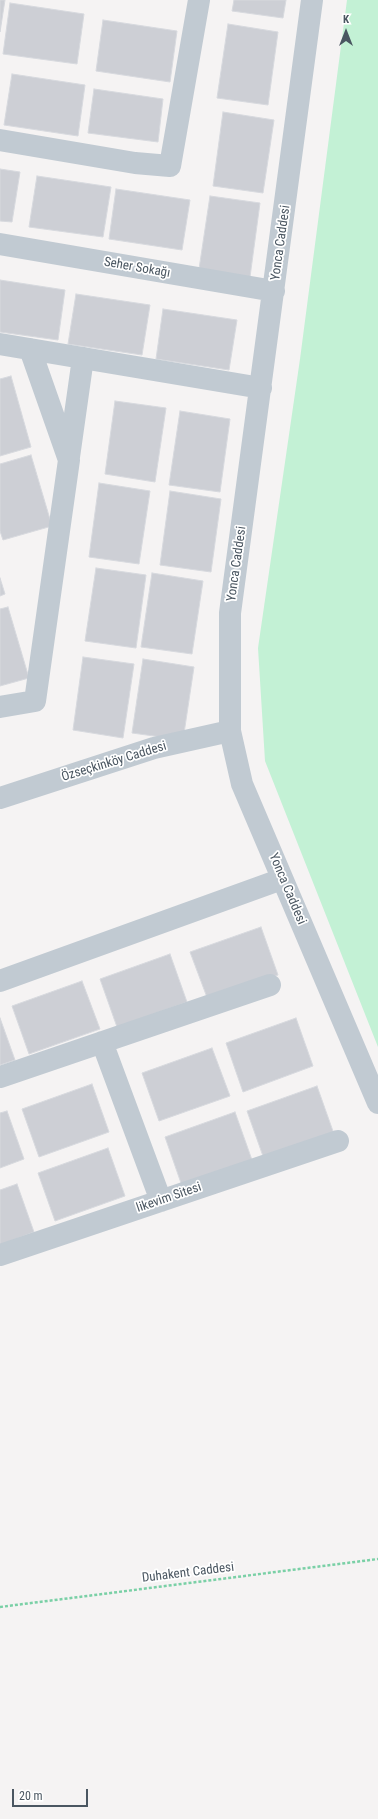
<!DOCTYPE html>
<html>
<head>
<meta charset="utf-8">
<style>
	body { margin:0 }
	#map { position:relative; width:378px; height:1819px; overflow:hidden; background:#f5f3f3; font-family:"Roboto Condensed",sans-serif }
	canvas { display:block }
	.north { position:absolute; left:326px; top:12px; width:40px; height:40px; -webkit-text-stroke:3px #fff; paint-order:stroke; rotate:0deg; font-size:11px; font-weight:700; line-height:16px; text-align:center; color:#4a5661 }
	.north::after { content:''; display:block; margin:auto; width:14px; height:18px; background:#4a5661; clip-path:polygon(50% 0,100% 100%,50% 72%,0 100%) }
	.scale { position:absolute; left:12px; top:1789px; width:76px; height:18px; box-sizing:border-box; border:2px solid #4a5661; border-top:0; padding-left:5px; font-size:12px; line-height:14px; white-space:nowrap; color:#4a5661; -webkit-text-stroke:3px #fff; paint-order:stroke }
</style>
</head>
<body>
<div id="map">
<canvas width="378" height="1819"></canvas>
<div class="north">K</div>
<div class="scale">20 m</div>
</div>
<script>
const g = document.querySelector('canvas').getContext('2d');
g.lineJoin = 'round';
function paint(path, color) { g.fillStyle = color; g.fill(path, 'evenodd'); }
const shape = rows => new Path2D(rows.map(r => 'M' + r).join(''));
function strokePath(path, color, width, dash) { g.strokeStyle = color; g.lineWidth = width; g.lineCap = dash ? 'butt' : 'round'; g.setLineDash(dash || []); g.stroke(path); }
function write(font, color, halo, rows, align = 'center') {
  g.font = font + ' "Roboto Condensed",sans-serif'; g.lineWidth = 3.5; g.setLineDash([]); g.textBaseline = 'middle'; g.strokeStyle = halo; g.fillStyle = color; for (const [text, x, y, turn = 0] of rows) {
    g.save(); g.translate(x, y); g.rotate((+turn || 0) * Math.PI / 180); g.textAlign = isNaN(turn) ? turn : align; if (halo) g.strokeText(text, 0, 0); g.fillText(text, 0, 0); g.restore();
  }
}
paint(shape([
	[347,0,378,0,378,1047,265,761,258,648,300,359]
]), '#c3f1d5');
const building = shape([
	[0,0,5,0,0,32,0,0],
	[234,0,286,0,283,18,232,11,234,0],
	[10,3,84,14,77,64,3,54,10,3],
	[103,20,177,31,170,82,96,71,103,20],
	[228,24,278,32,268,105,217,98,228,24],
	[12,74,85,85,78,136,4,125,12,74],
	[94,89,163,99,158,142,88,133,94,89],
	[223,112,274,120,263,193,213,186,223,112],
	[0,169,20,172,12,222,0,221,0,169],
	[37,176,111,187,103,237,29,227,37,176],
	[116,189,190,200,182,250,109,239,116,189],
	[210,196,260,203,250,277,199,269,210,196],
	[0,280,65,290,58,340,0,332,0,280],
	[76,294,150,305,142,355,68,344,76,294],
	[163,309,237,320,229,370,156,359,163,309],
	[11,376,31,447,0,456,0,379,11,376],
	[115,401,166,408,155,482,105,474,115,401],
	[180,411,230,419,220,492,169,485,180,411],
	[31,455,52,526,3,540,0,531,0,464,31,455],
	[99,483,150,491,139,564,89,557,99,483],
	[170,491,221,499,211,572,160,565,170,491],
	[96,568,146,575,136,648,85,641,96,568],
	[152,573,203,581,192,654,141,647,152,573],
	[0,578,5,594,0,596,0,578],
	[8,607,29,678,0,686,0,609,8,607],
	[83,657,134,664,123,738,73,730,83,657],
	[143,659,194,667,183,740,132,733,143,659],
	[261,927,278,975,208,1000,190,952,261,927],
	[170,954,187,1002,117,1027,100,979,170,954],
	[82,981,100,1029,29,1054,12,1006,82,981],
	[0,1018,15,1060,0,1065,0,1018],
	[296,1018,313,1066,243,1092,226,1043,296,1018],
	[212,1048,230,1096,159,1121,142,1073,212,1048],
	[92,1084,109,1132,39,1157,22,1109,92,1084],
	[317,1086,334,1134,264,1159,247,1111,317,1086],
	[7,1111,24,1159,0,1168,0,1113,7,1111],
	[235,1112,252,1160,182,1186,165,1137,235,1112],
	[108,1148,125,1196,55,1221,38,1173,108,1148],
	[17,1184,34,1232,0,1245,0,1190,17,1184]
]);
paint(building, '#cdcfd5');
strokePath(building, '#d7d9de', 1);
strokePath(shape([
	[0,1607,378,1559]
]), '#7ad0a6', 2.5, [3, 2]);
strokePath(shape([
	[312,0,230,613,230,731,242,784,378,1103],
	[0,140,135,163,170,166,199,0],
	[0,244,274,291],
	[0,344,261,388],
	[69,457,83,358],
	[0,707,35,701,69,460,30,349],
	[0,798,154,748,230,731],
	[0,981,282,879],
	[102,1042,161,1201],
	[0,1077,270,985],
	[0,1255,338,1141]
]), '#c1cad2', 22);
write('13px', '#4a5661', '#fff', [
	["Yonca Caddesi",281,243,-82],
	["Seher Sokağı",137,268,10],
	["Yonca Caddesi",237,564,-82],
	["Özseçkinköy Caddesi",114,762,-17],
	["Yonca Caddesi",287,889,67],
	["likevim Sitesi",169,1198,-19],
	["Duhakent Caddesi",188,1573,-7]
]);
</script>
</body>
</html>
